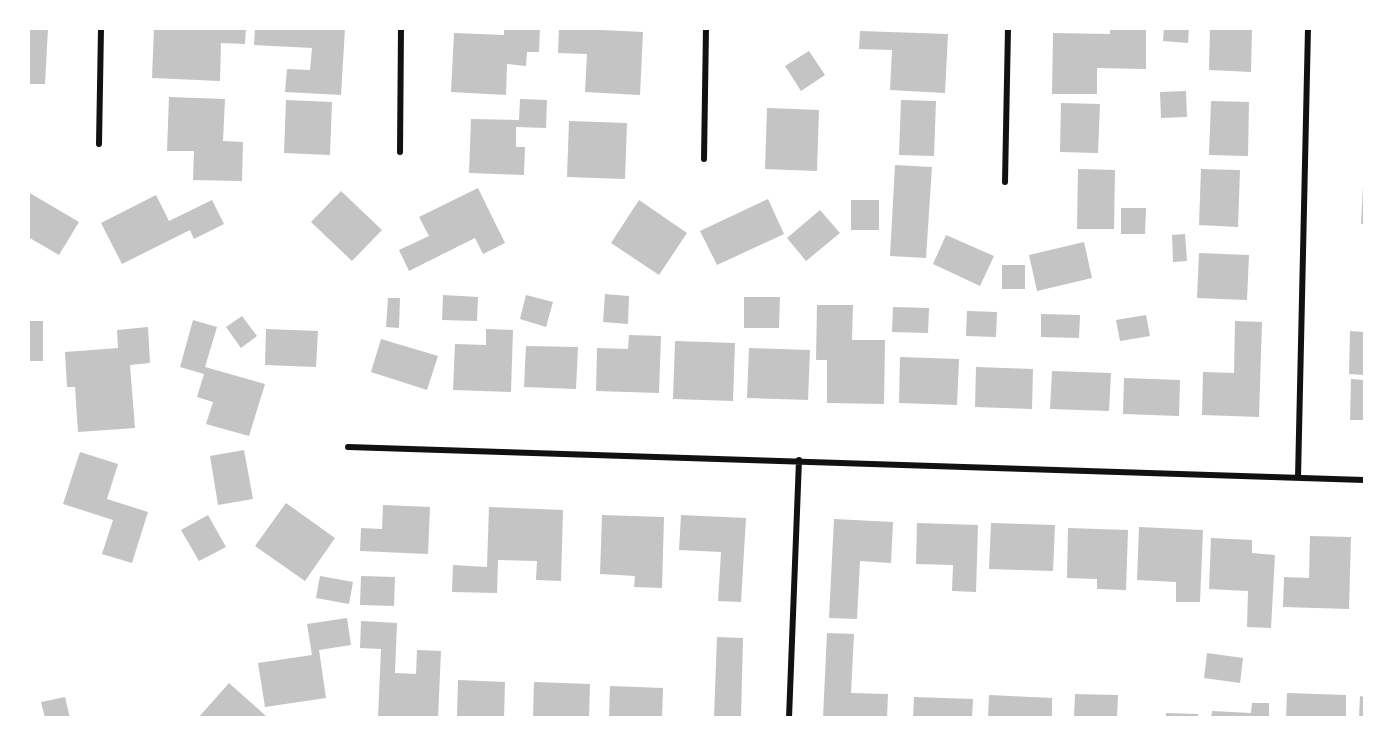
<!DOCTYPE html>
<html>
<head>
<meta charset="utf-8">
<style>
	body { margin:0 }
	#map { position:relative; width:1393px; height:746px; overflow:hidden; background:#fff; font-family:Roboto,sans-serif }
	canvas { display:block }
	.frame { position:absolute; inset:0; border:30px solid #fff; pointer-events:none }
</style>
</head>
<body>
<div id="map">
<canvas width="1393" height="746"></canvas>
<div class="frame"></div>
</div>
<script>
const g = document.querySelector('canvas').getContext('2d');
g.lineJoin = 'round';
function paint(path, color) { g.fillStyle = color; g.fill(path, 'evenodd'); }
const shape = rows => new Path2D(rows.map(r => 'M' + r).join(''));
function strokePath(path, color, width, dash) { g.strokeStyle = color; g.lineWidth = width; g.lineCap = dash ? 'butt' : 'round'; g.setLineDash(dash || []); g.stroke(path); }
paint(shape([
	[28,28,48,28,45,84,28,84],
	[154,28,246,28,245,44,221,43,220,81,152,78],
	[255,28,345,28,341,95,285,92,287,69,310,70,312,48,254,45],
	[504,28,540,28,539,52,527,52,526,66,507,64,506,95,451,92,454,33,504,35],
	[559,28,643,32,640,95,585,92,587,54,558,53],
	[1110,28,1146,28,1146,69,1097,68,1097,94,1052,94,1053,33,1110,34],
	[1164,28,1189,28,1188,43,1163,41],
	[1210,28,1252,28,1251,72,1209,70],
	[860,31,948,34,945,93,890,90,892,50,859,49],
	[809,51,825,75,801,91,785,66],
	[1186,91,1187,117,1161,118,1160,92],
	[169,97,225,99,223,141,243,142,242,181,193,180,194,151,167,151],
	[520,99,547,100,546,128,516,127,516,147,525,147,524,175,469,173,471,119,519,120],
	[286,100,332,102,330,155,284,153],
	[901,100,936,101,934,156,899,155],
	[1211,101,1249,102,1248,156,1209,155],
	[1061,103,1100,104,1098,153,1060,152],
	[767,108,819,110,817,171,765,169],
	[569,121,627,123,625,179,567,177],
	[895,165,932,167,926,258,890,256],
	[1078,169,1115,170,1114,229,1077,229],
	[1201,169,1240,170,1238,227,1199,225],
	[1363,186,1364,186,1364,224,1361,224],
	[478,188,505,243,483,254,475,238,409,271,399,250,429,236,419,217],
	[341,191,382,230,352,261,311,222],
	[28,192,79,222,59,255,28,237],
	[156,195,169,221,212,200,224,224,194,239,190,230,122,264,101,223],
	[768,199,784,234,717,265,700,231],
	[639,200,687,233,659,275,611,243],
	[851,200,879,200,879,230,851,230],
	[1121,208,1146,208,1145,234,1121,234],
	[820,210,840,233,806,261,787,238],
	[1185,234,1187,261,1173,262,1172,235],
	[946,235,994,256,980,286,933,264],
	[1084,242,1092,278,1037,291,1029,255],
	[1199,253,1249,255,1247,300,1197,298],
	[1002,265,1025,265,1025,289,1002,289],
	[605,294,629,296,628,324,603,322],
	[443,295,478,297,477,321,442,320],
	[526,295,553,302,546,327,520,319],
	[744,297,780,297,779,328,744,328],
	[388,298,400,298,399,328,386,327],
	[817,305,853,305,852,340,885,340,884,404,827,403,827,360,816,360],
	[893,307,929,308,928,333,892,332],
	[967,311,997,312,996,337,966,336],
	[1041,314,1080,315,1079,338,1041,337],
	[1146,315,1150,336,1120,341,1116,320],
	[242,316,257,336,241,348,226,327],
	[193,320,217,327,205,367,265,384,249,436,206,424,213,402,197,397,204,374,180,367],
	[28,321,43,321,43,361,28,361],
	[1235,321,1262,322,1259,417,1202,415,1203,372,1234,373],
	[148,327,150,363,130,365,135,428,78,432,75,387,67,387,65,352,118,348,117,330],
	[266,329,318,331,316,367,265,365],
	[486,329,513,330,511,392,453,390,455,344,486,345],
	[1350,331,1364,332,1364,375,1349,374],
	[629,335,661,336,659,393,596,391,597,348,628,349],
	[381,339,438,356,427,390,371,372],
	[675,341,735,343,733,401,673,399],
	[526,346,578,347,576,389,524,387],
	[749,348,810,350,808,400,747,398],
	[900,357,959,359,957,405,899,403],
	[976,367,1033,369,1032,409,975,407],
	[1052,371,1111,373,1109,411,1050,409],
	[1124,378,1180,380,1179,416,1123,414],
	[1351,379,1364,380,1364,420,1350,420],
	[244,450,253,499,218,505,210,456],
	[80,452,118,464,107,499,148,512,132,563,102,554,113,520,63,504],
	[286,503,335,538,305,581,255,546],
	[383,505,430,507,428,554,360,551,361,528,382,529],
	[489,507,563,510,561,581,536,580,537,561,498,560,497,593,452,592,453,565,487,567],
	[208,515,226,547,199,561,181,530],
	[602,515,664,517,662,588,634,587,635,576,600,574],
	[681,515,746,518,741,602,718,601,721,552,679,550],
	[834,519,893,522,891,563,860,561,857,619,829,618],
	[917,523,978,525,976,592,952,591,953,565,916,564],
	[991,523,1055,525,1053,571,989,569],
	[1139,527,1203,530,1200,602,1176,602,1176,582,1137,580],
	[1068,528,1128,530,1126,590,1097,589,1097,579,1067,578],
	[1310,536,1351,537,1349,609,1283,607,1284,577,1309,578],
	[1211,538,1252,540,1252,553,1275,555,1271,628,1247,627,1248,591,1209,589],
	[320,576,353,582,349,604,316,598],
	[361,576,395,577,394,606,360,605],
	[347,618,351,645,319,650,326,698,265,707,258,663,312,655,307,624],
	[361,621,397,623,395,673,416,674,417,650,441,651,438,718,378,718,381,649,360,648],
	[827,633,854,634,851,693,888,694,887,718,823,718],
	[717,637,743,638,741,718,714,718],
	[1207,653,1243,658,1240,683,1204,678],
	[458,680,505,682,504,718,457,717],
	[534,682,590,684,589,718,533,717],
	[229,683,266,716,264,718,198,718],
	[610,686,663,688,662,718,609,718],
	[1287,693,1346,695,1346,718,1286,718],
	[1075,694,1118,695,1117,718,1074,718],
	[989,695,1052,698,1052,718,988,718],
	[1360,696,1364,697,1364,718,1359,718],
	[65,697,70,718,45,718,41,702],
	[914,697,973,699,972,718,913,718],
	[1252,703,1269,703,1269,718,1211,718,1212,711,1251,713],
	[1166,713,1198,714,1198,718,1166,718]
]), '#c4c4c4');
strokePath(shape([
	[99,144,101,28],
	[400,152,401,28],
	[704,159,706,28],
	[1005,182,1008,28],
	[348,447,1364,480],
	[1298,478,1308,28],
	[789,718,799,460]
]), '#111', 6);
</script>
</body>
</html>
